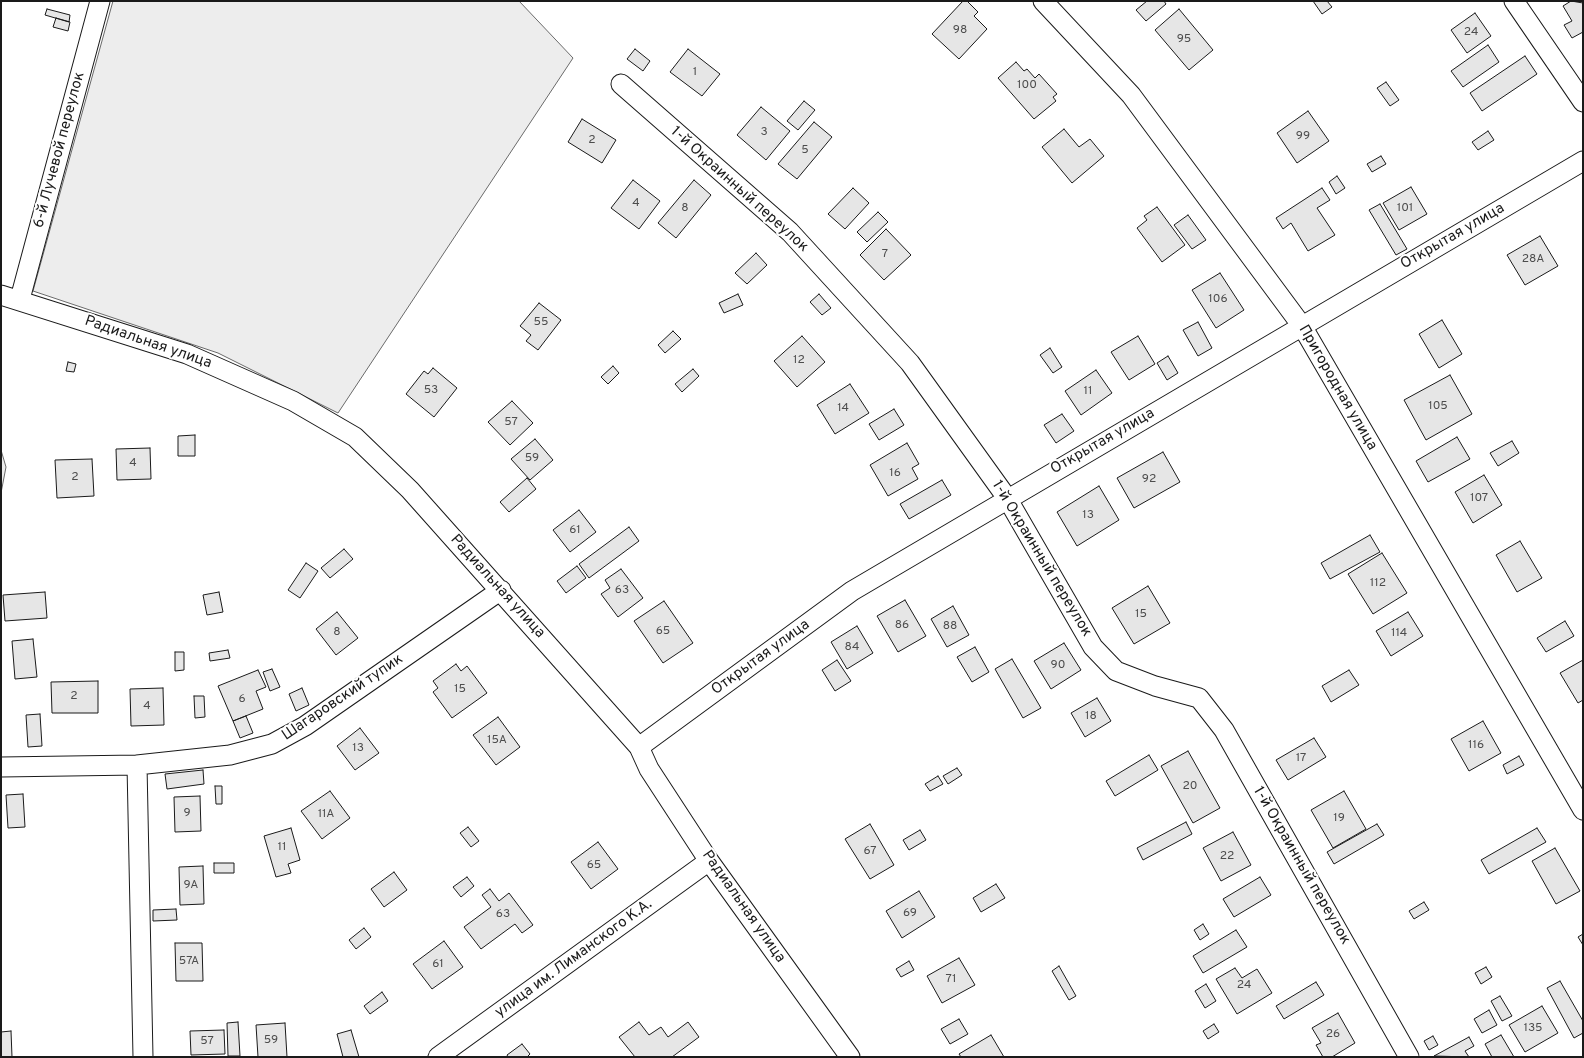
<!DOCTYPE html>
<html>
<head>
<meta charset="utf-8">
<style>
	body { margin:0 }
	#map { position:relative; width:1584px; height:1058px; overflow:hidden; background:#fff; font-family:Overpass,sans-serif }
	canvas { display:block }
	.frame { position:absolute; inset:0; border:2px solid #1a1a1a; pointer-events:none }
</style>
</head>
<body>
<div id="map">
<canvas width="1584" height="1058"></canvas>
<div class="frame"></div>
</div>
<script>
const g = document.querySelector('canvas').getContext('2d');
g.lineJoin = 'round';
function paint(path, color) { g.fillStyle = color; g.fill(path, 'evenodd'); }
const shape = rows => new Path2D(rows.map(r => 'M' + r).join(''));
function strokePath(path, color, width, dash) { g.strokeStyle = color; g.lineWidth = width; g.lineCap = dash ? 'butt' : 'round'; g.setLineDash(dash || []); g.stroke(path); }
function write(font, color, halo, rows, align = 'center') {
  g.font = font + ' Overpass,sans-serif'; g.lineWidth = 4; g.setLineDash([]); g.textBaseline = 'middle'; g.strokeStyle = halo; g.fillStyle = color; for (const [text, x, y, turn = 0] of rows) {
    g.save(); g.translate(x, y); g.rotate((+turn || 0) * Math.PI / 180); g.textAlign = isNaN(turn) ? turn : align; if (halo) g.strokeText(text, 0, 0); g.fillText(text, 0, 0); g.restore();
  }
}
const green = shape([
	[113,1,519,1,573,58,338,413,218,353,33,291,113,1],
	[1,450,6,467,1,493,1,450]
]);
paint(green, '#ededed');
strokePath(green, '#6a6a6a', 1);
const building = shape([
	[963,1,967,1,978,12,974,16,987,29,959,59,932,34,963,1],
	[1147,1,1164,1,1166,4,1146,21,1136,10,1147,1],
	[1313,1,1327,1,1332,7,1322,14,1313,1],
	[1571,1,1583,3,1583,32,1572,38,1564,25,1572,21,1563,6,1571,1],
	[47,9,70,15,69,22,45,15,47,9],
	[1179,9,1213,50,1189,70,1155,30,1179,9],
	[1475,13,1491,36,1467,53,1451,30,1475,13],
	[56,18,70,22,68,31,53,27,56,18],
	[1488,45,1499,62,1463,87,1451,71,1488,45],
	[635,49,650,61,643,71,627,59,635,49],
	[688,49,720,74,702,96,670,72,688,49],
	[1525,56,1537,74,1482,111,1470,93,1525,56],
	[1016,62,1024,71,1027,69,1035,78,1039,74,1057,94,1053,97,1056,101,1034,119,998,78,1016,62],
	[1386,82,1399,100,1390,106,1377,88,1386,82],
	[804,101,815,110,798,130,787,121,804,101],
	[761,107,790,131,766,160,737,135,761,107],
	[1308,111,1329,141,1297,163,1277,133,1308,111],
	[582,119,616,140,602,163,568,142,582,119],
	[814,122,832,137,797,179,778,164,814,122],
	[1064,129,1079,147,1090,139,1104,156,1072,183,1042,147,1064,129],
	[1488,131,1494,140,1478,150,1472,142,1488,131],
	[1381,156,1386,164,1372,172,1367,164,1381,156],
	[1337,176,1345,188,1336,194,1329,182,1337,176],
	[633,180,660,201,639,229,611,208,633,180],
	[694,180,711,195,676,238,658,223,694,180],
	[1411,187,1427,214,1399,230,1383,203,1411,187],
	[853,188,869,203,845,229,828,214,853,188],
	[1322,188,1330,200,1317,208,1335,235,1308,251,1291,223,1283,229,1276,218,1322,188],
	[1380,204,1407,249,1396,255,1369,210,1380,204],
	[1157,207,1185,245,1162,262,1137,228,1147,220,1144,216,1157,207],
	[878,212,888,222,867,242,857,232,878,212],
	[1188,215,1206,240,1192,249,1174,225,1188,215],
	[886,229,911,255,884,280,860,255,886,229],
	[1540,236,1558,266,1525,285,1507,255,1540,236],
	[756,253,767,265,747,284,735,273,756,253],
	[1220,273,1244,310,1216,328,1192,290,1220,273],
	[738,294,743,305,724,313,719,303,738,294],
	[819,294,831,308,822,315,810,302,819,294],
	[539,303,561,320,538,350,526,341,531,335,520,326,539,303],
	[1442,320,1462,354,1439,368,1419,334,1442,320],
	[1198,322,1212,348,1198,356,1183,330,1198,322],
	[673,331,681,339,665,353,658,345,673,331],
	[802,336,825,362,797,387,774,361,802,336],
	[1138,336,1155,364,1129,380,1111,352,1138,336],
	[1050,348,1062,367,1053,373,1040,355,1050,348],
	[1168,356,1178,373,1167,380,1157,363,1168,356],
	[68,362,76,364,74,372,66,371,68,362],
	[613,366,619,373,608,384,601,377,613,366],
	[433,368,457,388,434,417,406,394,424,371,428,374,433,368],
	[693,369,699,376,682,392,675,384,693,369],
	[1096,370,1112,393,1081,415,1065,391,1096,370],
	[1450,375,1472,414,1426,440,1404,400,1450,375],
	[850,384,869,413,835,434,817,405,850,384],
	[512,401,533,423,510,445,488,422,512,401],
	[894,409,904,425,879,440,869,424,894,409],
	[1062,414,1074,431,1056,443,1044,425,1062,414],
	[195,435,195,456,178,456,178,436,195,435],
	[1457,437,1470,459,1428,482,1416,461,1457,437],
	[535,439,553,460,530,480,511,459,535,439],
	[1512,441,1519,453,1498,466,1490,453,1512,441],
	[907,443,919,464,912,468,918,479,888,496,870,465,907,443],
	[150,448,151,479,117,480,116,449,150,448],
	[1163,452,1180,482,1134,508,1117,478,1163,452],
	[92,459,94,496,57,498,55,460,92,459],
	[1484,475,1502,505,1473,523,1455,492,1484,475],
	[527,478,536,489,509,512,500,502,527,478],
	[942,480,951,495,909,519,900,504,942,480],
	[1099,486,1119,520,1077,546,1057,512,1099,486],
	[579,510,596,532,570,552,553,530,579,510],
	[629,527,639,541,589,578,579,564,629,527],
	[1370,535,1380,552,1330,579,1321,563,1370,535],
	[1520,541,1542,578,1517,592,1496,555,1520,541],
	[344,549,353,559,330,578,321,568,344,549],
	[1382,553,1407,593,1373,614,1348,574,1382,553],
	[306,563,318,571,300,598,288,590,306,563],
	[577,566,586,578,566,593,557,581,577,566],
	[621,569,643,598,618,617,601,594,610,588,605,580,621,569],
	[1148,586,1170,623,1134,644,1112,608,1148,586],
	[45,592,47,618,5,621,3,595,45,592],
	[219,592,223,612,207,615,203,595,219,592],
	[905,600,926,636,898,652,877,616,905,600],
	[664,601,693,643,663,663,634,621,664,601],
	[953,606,969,635,947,647,931,619,953,606],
	[337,612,358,638,336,655,316,629,337,612],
	[1408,612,1423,636,1391,656,1376,631,1408,612],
	[1565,621,1574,636,1546,652,1537,638,1565,621],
	[857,626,873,653,847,669,831,642,857,626],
	[33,639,37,677,15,679,12,641,33,639],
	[1064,643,1081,670,1051,689,1034,661,1064,643],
	[975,647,989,672,972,682,957,657,975,647],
	[228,650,230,658,210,661,209,653,228,650],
	[175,652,184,652,184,670,175,671,175,652],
	[1012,659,1041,708,1023,718,995,669,1012,659],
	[837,660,851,681,835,691,822,670,837,660],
	[1583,660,1583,700,1578,703,1560,673,1583,660],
	[456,664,461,671,467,666,487,693,452,718,433,692,438,688,433,681,456,664],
	[272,669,280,687,270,691,263,672,272,669],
	[258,670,266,687,256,691,263,709,233,721,218,686,258,670],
	[1349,670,1359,685,1331,702,1322,686,1349,670],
	[98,681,98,713,52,713,51,682,98,681],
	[163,688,164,725,131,726,130,689,163,688],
	[302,688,309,705,296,711,289,694,302,688],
	[194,696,204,696,205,717,195,718,194,696],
	[1097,698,1111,721,1085,737,1071,713,1097,698],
	[40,714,42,746,28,747,26,715,40,714],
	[246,716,253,733,240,738,233,721,246,716],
	[498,717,520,747,496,765,473,735,498,717],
	[1483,721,1501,753,1469,771,1451,739,1483,721],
	[360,728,379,753,355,770,337,746,360,728],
	[1314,738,1326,757,1288,780,1276,760,1314,738],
	[1188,751,1220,808,1193,823,1161,766,1188,751],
	[1149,755,1158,770,1115,796,1106,781,1149,755],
	[1519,756,1524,765,1507,774,1503,765,1519,756],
	[957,768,962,775,948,784,943,776,957,768],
	[203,770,204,784,167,789,165,774,203,770],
	[938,776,943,784,930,791,925,784,938,776],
	[215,786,222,786,222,804,216,804,215,786],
	[330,791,350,818,322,839,301,811,330,791],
	[1344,791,1366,829,1333,848,1311,810,1344,791],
	[23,794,25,827,8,828,6,795,23,794],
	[200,796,201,831,175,832,174,797,200,796],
	[1186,822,1192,834,1143,860,1137,848,1186,822],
	[870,824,894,865,870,879,845,839,870,824],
	[1377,824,1384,835,1334,864,1327,852,1377,824],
	[468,827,479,841,471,847,460,833,468,827],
	[291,828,300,860,288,864,291,873,276,877,264,836,291,828],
	[1537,828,1546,842,1489,874,1481,860,1537,828],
	[920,830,926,840,909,850,903,840,920,830],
	[1233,832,1251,865,1221,881,1203,848,1233,832],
	[598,842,618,869,591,889,571,862,598,842],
	[1555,848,1580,891,1556,904,1532,861,1555,848],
	[214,863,234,863,234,873,214,873,214,863],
	[203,866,204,904,180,905,179,867,203,866],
	[394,872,407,890,384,907,371,889,394,872],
	[467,877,474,886,461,897,453,887,467,877],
	[1260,877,1271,895,1234,917,1223,899,1260,877],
	[996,884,1005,898,981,912,973,898,996,884],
	[490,889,499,901,509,893,533,925,522,933,515,924,481,949,464,927,491,907,482,895,490,889],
	[919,891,935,917,902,938,886,911,919,891],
	[1424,902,1429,910,1414,919,1409,911,1424,902],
	[176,909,177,920,153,921,153,910,176,909],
	[1203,924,1209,934,1200,940,1194,930,1203,924],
	[364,928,371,937,356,949,349,940,364,928],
	[1236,930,1247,947,1203,973,1193,956,1236,930],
	[1583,934,1583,945,1578,937,1583,934],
	[444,941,463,967,432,989,413,964,444,941],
	[175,943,202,943,203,981,176,981,175,943],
	[959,958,975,985,942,1003,927,976,959,958],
	[909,961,914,970,901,977,896,969,909,961],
	[1059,966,1076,996,1069,1000,1052,971,1059,966],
	[1486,967,1492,977,1481,984,1475,973,1486,967],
	[1235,968,1242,978,1257,969,1272,993,1237,1014,1216,979,1235,968],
	[1560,981,1583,1021,1583,1033,1574,1038,1547,988,1560,981],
	[1316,982,1324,995,1284,1019,1276,1006,1316,982],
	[1206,984,1216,1001,1205,1008,1195,991,1206,984],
	[382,992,388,1001,370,1014,364,1006,382,992],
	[1500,996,1512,1016,1502,1021,1491,1001,1500,996],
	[1542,1006,1558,1033,1525,1052,1509,1025,1542,1006],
	[1489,1010,1497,1025,1482,1033,1474,1019,1489,1010],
	[1338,1013,1355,1043,1332,1057,1323,1057,1316,1045,1321,1043,1312,1028,1338,1013],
	[959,1019,968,1034,950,1044,941,1029,959,1019],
	[238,1022,240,1056,228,1056,227,1023,238,1022],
	[639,1022,649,1035,661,1027,668,1037,688,1022,699,1037,672,1057,635,1057,619,1037,639,1022],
	[285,1023,287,1057,258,1057,256,1025,285,1023],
	[1214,1024,1219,1032,1208,1039,1203,1031,1214,1024],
	[224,1030,225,1054,191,1055,190,1031,224,1030],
	[351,1030,359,1057,343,1057,337,1034,351,1030],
	[11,1031,12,1057,1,1057,1,1032,11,1031],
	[991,1035,1004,1057,961,1057,959,1054,991,1035],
	[1501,1035,1514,1057,1492,1057,1485,1044,1501,1035],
	[1433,1036,1438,1045,1429,1050,1424,1041,1433,1036],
	[1469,1037,1474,1046,1465,1051,1469,1057,1434,1056,1469,1037],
	[522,1044,530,1054,527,1057,508,1057,507,1055,522,1044]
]);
paint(building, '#e6e6e6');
strokePath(building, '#1a1a1a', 1);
const street = shape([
	[1043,1,1131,95,1302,326,1583,810],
	[1514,1,1583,102],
	[621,84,790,232,910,363,1007,498,1093,647,1116,671,1155,686,1199,698,1224,730,1409,1057],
	[1,295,187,354,293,401,355,437,410,490,639,747,649,769,709,861,850,1057],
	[20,299,100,1],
	[639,747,852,591,1583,161],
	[137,765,230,755,272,744,305,726,501,590],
	[1,767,137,765,143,1057],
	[438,1057,709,861]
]);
strokePath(street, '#1a1a1a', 21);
strokePath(street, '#fff', 19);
write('12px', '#4d4d4d', null, [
	["98",960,31],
	["24",1471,33],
	["95",1184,40],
	["1",695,73],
	["100",1027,86],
	["3",764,133],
	["99",1303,137],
	["2",592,141],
	["5",805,151],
	["4",636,204],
	["8",685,209],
	["101",1405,209],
	["7",885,255],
	["28А",1533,260],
	["106",1218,300],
	["55",541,323],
	["12",799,361],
	["53",431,391],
	["11",1088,392],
	["105",1438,407],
	["14",843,409],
	["57",511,423],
	["59",532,459],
	["4",133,464],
	["16",895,474],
	["2",75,478],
	["92",1149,480],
	["107",1479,499],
	["13",1088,516],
	["61",575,531],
	["112",1378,584],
	["63",622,591],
	["15",1141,615],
	["86",902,626],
	["88",950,627],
	["65",663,632],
	["8",337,633],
	["114",1399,634],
	["84",852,648],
	["90",1058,666],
	["15",460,690],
	["2",74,697],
	["6",242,700],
	["4",147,707],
	["18",1091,717],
	["15А",497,741],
	["116",1476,746],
	["13",358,749],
	["17",1301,759],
	["20",1190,787],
	["9",187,814],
	["11А",326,815],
	["19",1339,819],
	["11",282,848],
	["67",870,852],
	["22",1227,857],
	["65",594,866],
	["9А",191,886],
	["69",910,914],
	["63",503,915],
	["57А",189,962],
	["61",438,965],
	["71",951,980],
	["24",1244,986],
	["135",1533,1029],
	["26",1333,1035],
	["59",271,1041],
	["57",207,1042]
]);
write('15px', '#1a1a1a', '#fff', [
	["6-й Лучевой переулок",60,150,-75],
	["1-й Окраинный переулок",739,190,42],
	["Открытая улица",1453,237,-30],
	["Радиальная улица",148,343,19],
	["Пригородная улица",1337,388,60],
	["Открытая улица",1103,442,-30],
	["1-й Окраинный переулок",1041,559,59],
	["Радиальная улица",497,587,48],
	["Открытая улица",761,658,-36],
	["Шагаровский тупик",343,698,-34],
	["1-й Окраинный переулок",1301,866,60],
	["Радиальная улица",743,907,55],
	["улица им. Лиманского К.А.",574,959,-36]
]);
</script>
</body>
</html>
